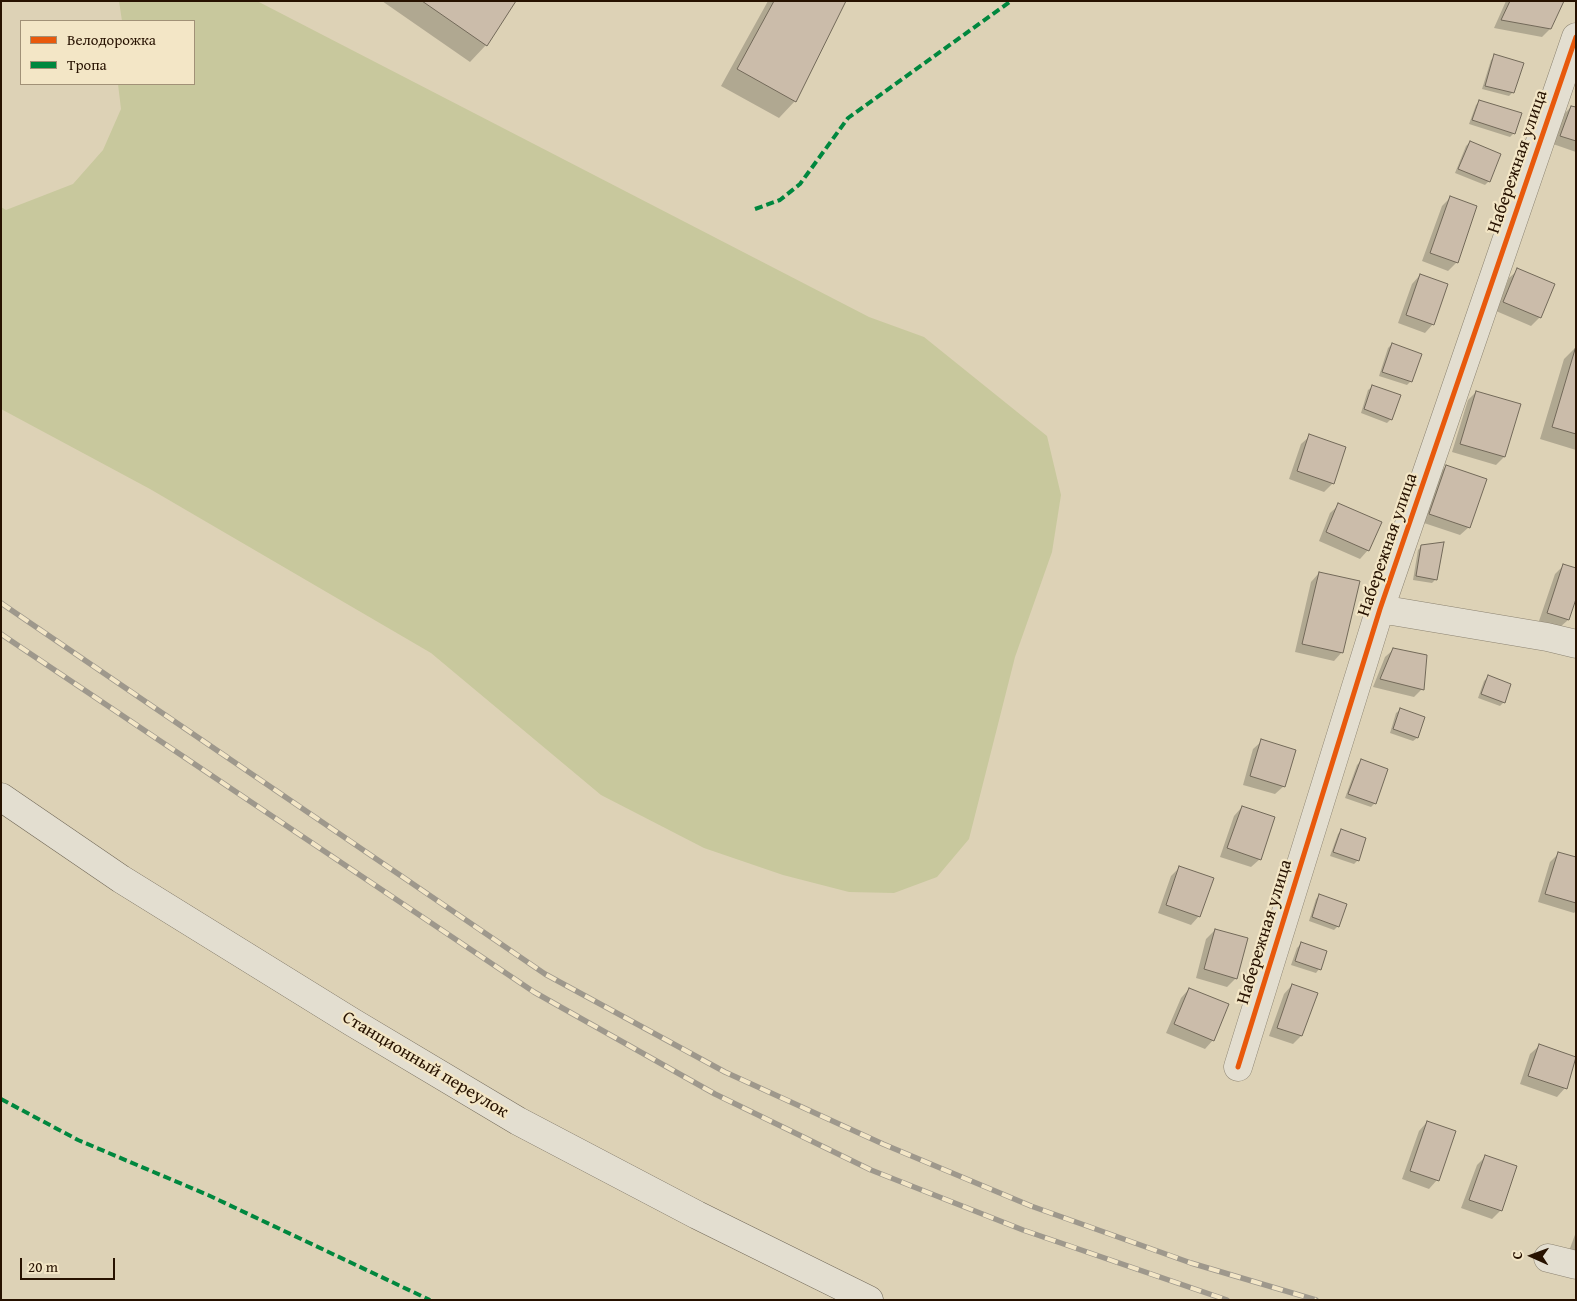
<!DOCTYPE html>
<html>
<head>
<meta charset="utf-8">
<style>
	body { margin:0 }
	#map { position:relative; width:1577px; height:1301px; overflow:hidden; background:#ddd2b6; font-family:"Gentium Book Plus",serif }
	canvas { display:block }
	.frame { position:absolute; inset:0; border:2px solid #271200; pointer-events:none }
	.legend { position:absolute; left:20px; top:20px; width:175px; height:65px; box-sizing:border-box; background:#f3e6c6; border:1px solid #a19177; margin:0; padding:6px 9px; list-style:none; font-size:15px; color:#271200 }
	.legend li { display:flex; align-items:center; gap:10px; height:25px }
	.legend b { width:25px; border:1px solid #a19177 }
	.north { position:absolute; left:1507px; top:1231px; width:50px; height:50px; -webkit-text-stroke:4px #f3e6c6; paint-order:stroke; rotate:272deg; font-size:14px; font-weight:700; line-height:20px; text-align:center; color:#271200 }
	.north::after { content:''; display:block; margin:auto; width:18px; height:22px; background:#271200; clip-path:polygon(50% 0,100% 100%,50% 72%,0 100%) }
	.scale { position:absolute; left:20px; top:1258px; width:95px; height:22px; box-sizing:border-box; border:2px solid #271200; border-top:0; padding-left:6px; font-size:15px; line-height:18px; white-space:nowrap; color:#271200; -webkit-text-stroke:4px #f3e6c6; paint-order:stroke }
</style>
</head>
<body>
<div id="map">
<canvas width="1577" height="1301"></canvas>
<div class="frame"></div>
<ul class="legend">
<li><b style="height:6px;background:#e8590c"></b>Велодорожка</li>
<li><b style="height:6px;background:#00873e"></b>Тропа</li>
</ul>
<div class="north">С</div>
<div class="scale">20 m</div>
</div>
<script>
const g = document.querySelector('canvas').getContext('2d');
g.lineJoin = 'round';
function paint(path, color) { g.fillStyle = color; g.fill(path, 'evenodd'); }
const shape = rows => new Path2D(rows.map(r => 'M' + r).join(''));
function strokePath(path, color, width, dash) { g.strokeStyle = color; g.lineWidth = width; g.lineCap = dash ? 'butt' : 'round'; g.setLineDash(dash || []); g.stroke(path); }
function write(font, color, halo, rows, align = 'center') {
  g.font = font + ' "Gentium Book Plus",serif'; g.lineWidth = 4.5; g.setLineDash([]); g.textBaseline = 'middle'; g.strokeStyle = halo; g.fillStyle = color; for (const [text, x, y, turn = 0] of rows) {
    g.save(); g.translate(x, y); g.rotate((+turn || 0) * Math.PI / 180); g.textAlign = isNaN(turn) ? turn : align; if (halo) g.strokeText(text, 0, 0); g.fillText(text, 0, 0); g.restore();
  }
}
paint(shape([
	[119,1,257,1,869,317,924,337,1047,436,1061,495,1052,552,1015,657,969,839,937,877,894,893,849,892,783,875,704,848,601,795,431,653,150,489,1,409,1,207,6,210,73,184,103,150,121,109,118,84,194,84,194,21,122,21]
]), '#c8c89d');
paint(shape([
	[382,1,515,1,486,45,470,62],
	[768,1,845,1,795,101,779,118,721,86],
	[1506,1,1563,1,1550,29,1542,37,1494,28],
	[1495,56,1513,92,1509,96,1482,89,1491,60],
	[1480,101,1514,133,1510,137,1469,124,1476,105],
	[1571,107,1576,109,1576,152,1553,144,1563,115],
	[1470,142,1489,181,1485,185,1455,173,1466,146],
	[1450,198,1457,262,1448,271,1422,261,1442,206],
	[1518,270,1540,317,1531,326,1496,311,1509,278],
	[1420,275,1433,324,1425,333,1398,323,1412,284],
	[1392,344,1411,381,1407,385,1379,376,1388,348],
	[1576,347,1576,450,1540,439,1564,359],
	[1372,387,1391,419,1387,423,1361,413,1368,390],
	[1476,392,1504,457,1496,465,1452,452,1468,400],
	[1310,436,1333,483,1324,492,1289,479,1301,444],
	[1446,466,1469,527,1460,535,1421,522,1438,475],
	[1339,505,1368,550,1360,559,1319,541,1330,513],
	[1422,546,1436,579,1432,583,1413,580,1418,550],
	[1564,565,1576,595,1568,620,1559,628,1539,621,1555,574],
	[1319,573,1342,652,1334,661,1295,652,1311,582],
	[1394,649,1422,689,1414,697,1373,687,1385,657],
	[1488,677,1504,702,1500,706,1478,698,1484,681],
	[1400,710,1423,718,1417,738,1413,741,1390,733,1396,713],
	[1262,741,1284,786,1275,794,1243,785,1253,749],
	[1361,761,1375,803,1371,807,1345,798,1357,765],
	[1242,807,1260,859,1251,867,1220,857,1234,816],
	[1342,830,1365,838,1357,861,1354,864,1330,856,1338,834],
	[1559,853,1576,858,1576,911,1574,913,1538,902,1550,862],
	[1180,867,1199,916,1191,925,1158,913,1171,876],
	[1320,895,1338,926,1334,930,1309,921,1316,899],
	[1215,930,1236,978,1227,987,1196,978,1206,939],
	[1301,944,1319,969,1316,973,1291,965,1297,948],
	[1292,985,1301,1036,1293,1044,1269,1036,1284,994],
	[1189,989,1213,1040,1205,1049,1166,1033,1181,998],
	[1539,1046,1565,1088,1557,1097,1520,1084,1530,1054],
	[1427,1122,1437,1180,1429,1189,1402,1179,1419,1131],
	[1485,1157,1501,1210,1492,1219,1461,1208,1477,1165],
	[1576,1232,1576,1253,1569,1251]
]), '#0003');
const building = shape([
	[422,1,516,1,487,46,422,1],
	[774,1,846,1,796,102,737,69,774,1],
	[1510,1,1564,1,1551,29,1501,20,1510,1],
	[1494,54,1524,63,1514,93,1485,86,1494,54],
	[1479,100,1522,113,1515,134,1472,120,1479,100],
	[1571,106,1576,107,1576,141,1560,136,1571,106],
	[1470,141,1501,154,1490,182,1458,169,1470,141],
	[1450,196,1477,206,1458,263,1430,253,1450,196],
	[1517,268,1555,284,1541,318,1503,302,1517,268],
	[1420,274,1448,284,1434,325,1406,315,1420,274],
	[1392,343,1422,354,1412,382,1382,372,1392,343],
	[1576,346,1576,434,1552,427,1576,346],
	[1372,385,1401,395,1392,420,1364,409,1372,385],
	[1476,391,1521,404,1505,457,1460,444,1476,391],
	[1309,434,1346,447,1334,484,1297,471,1309,434],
	[1446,465,1487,479,1470,528,1429,514,1446,465],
	[1338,503,1382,522,1369,551,1326,532,1338,503],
	[1444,542,1437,580,1416,576,1421,545,1444,542],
	[1563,564,1576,568,1576,599,1569,620,1547,613,1563,564],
	[1319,572,1360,581,1343,653,1302,644,1319,572],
	[1393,648,1427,655,1424,690,1380,679,1393,648],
	[1488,675,1511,684,1505,703,1481,694,1488,675],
	[1400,708,1425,717,1418,738,1393,729,1400,708],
	[1261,739,1296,750,1285,787,1250,776,1261,739],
	[1361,759,1388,769,1376,804,1348,794,1361,759],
	[1242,806,1275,817,1261,860,1227,848,1242,806],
	[1341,829,1366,838,1359,861,1333,852,1341,829],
	[1558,852,1576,857,1576,903,1545,894,1558,852],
	[1179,866,1214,878,1200,917,1166,905,1179,866],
	[1319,894,1347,904,1339,927,1312,917,1319,894],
	[1215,929,1248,938,1237,979,1204,969,1215,929],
	[1301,942,1327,951,1321,970,1295,961,1301,942],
	[1292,984,1318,993,1302,1036,1277,1028,1292,984],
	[1189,988,1229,1004,1214,1041,1174,1024,1189,988],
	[1539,1044,1576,1057,1567,1089,1528,1076,1539,1044],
	[1427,1121,1456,1131,1439,1181,1410,1171,1427,1121],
	[1485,1155,1517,1166,1502,1211,1469,1200,1485,1155]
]);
paint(building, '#cbbcaa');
strokePath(building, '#726959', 1);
const minor = shape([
	[1380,609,1547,637,1576,644],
	[1238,1067,1380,609,1576,37],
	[1548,1258,1576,1265]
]);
const secondary = shape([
	[1,797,121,879,352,1022,518,1121,697,1215,869,1300]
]);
strokePath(minor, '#8c8371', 29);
strokePath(secondary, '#726959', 29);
strokePath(minor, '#e3ded0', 28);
strokePath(secondary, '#e3ded0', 28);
const rail = shape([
	[1,603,545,974,725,1072,883,1144,1031,1206,1191,1263,1316,1300],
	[1,634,534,992,715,1094,871,1170,1023,1230,1227,1300]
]);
strokePath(rail, '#9e988c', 5.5);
strokePath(rail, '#f3e6c6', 4, [11]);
strokePath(shape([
	[755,209,780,200,800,184,848,118,1011,1],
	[1,1099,78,1140,208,1195,430,1300]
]), '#00873e', 4, [8, 4]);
strokePath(shape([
	[1238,1067,1380,609,1576,37]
]), '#e8590c', 5);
write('18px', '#271200', '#f3e6c6', [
	["Набережная улица",1518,162,-71],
	["Набережная улица",1388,545,-71],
	["Набережная улица",1265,932,-73],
	["Станционный переулок",425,1065,31]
]);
</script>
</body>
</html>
